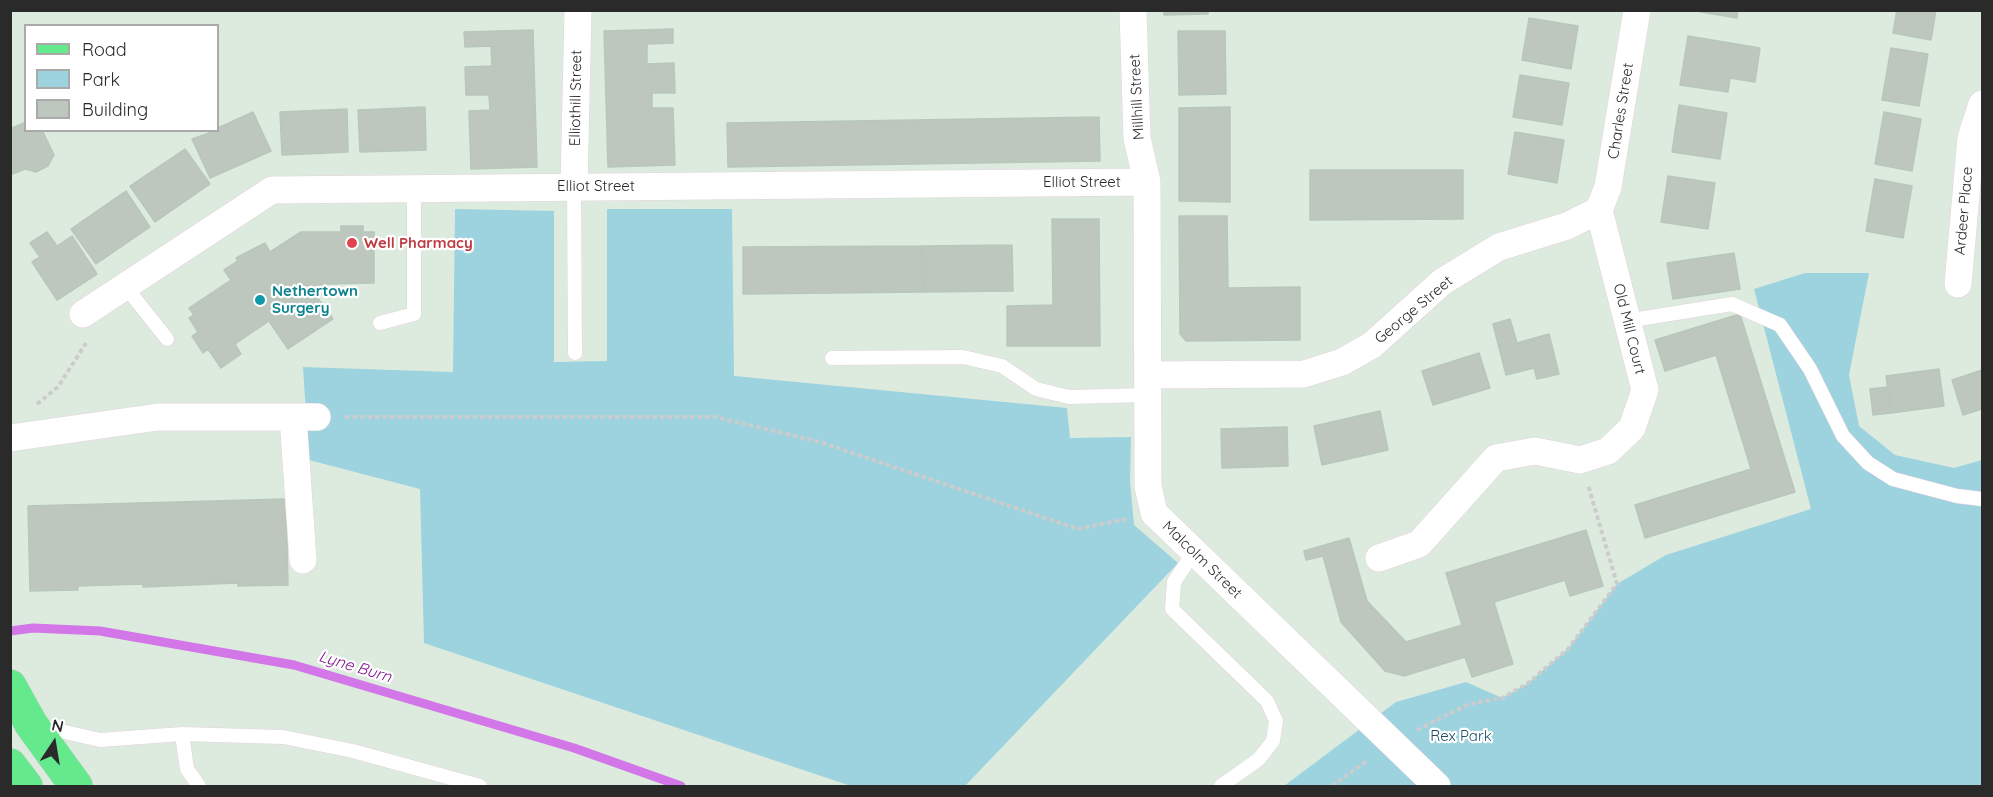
<!DOCTYPE html>
<html>
<head>
<meta charset="utf-8">
<style>
	body { margin:0 }
	#map { position:relative; width:1993px; height:797px; overflow:hidden; background:#ddebdf; font-family:Quicksand,sans-serif }
	canvas { display:block }
	.frame { position:absolute; inset:0; border:12px solid #2a2a2a; pointer-events:none }
	.legend { position:absolute; left:24px; top:24px; width:195px; height:108px; box-sizing:border-box; background:#fff; border:2px solid #aaa; margin:0; padding:8px 10px; list-style:none; font-size:18px; color:#2a2a2a }
	.legend li { display:flex; align-items:center; gap:12px; height:30px }
	.legend b { width:30px; border:2px solid #aaa }
	.north { position:absolute; left:24px; top:713px; width:60px; height:60px; -webkit-text-stroke:4px #fff; paint-order:stroke; rotate:12deg; font-size:16px; font-weight:700; line-height:24px; text-align:center; color:#2a2a2a }
	.north::after { content:''; display:block; margin:auto; width:21px; height:27px; background:#2a2a2a; clip-path:polygon(50% 0,100% 100%,50% 72%,0 100%) }
</style>
</head>
<body>
<div id="map">
<canvas width="1993" height="797"></canvas>
<div class="frame"></div>
<ul class="legend">
<li><b style="height:8px;background:#65e98d"></b>Road</li>
<li><b style="height:16px;background:#9dd2df"></b>Park</li>
<li><b style="height:16px;background:#bdc7bd"></b>Building</li>
</ul>
<div class="north">N</div>
</div>
<script>
const g = document.querySelector('canvas').getContext('2d');
g.lineJoin = 'round';
function paint(path, color) { g.fillStyle = color; g.fill(path, 'evenodd'); }
const shape = rows => new Path2D(rows.map(r => 'M' + r).join(''));
function strokePath(path, color, width, dash) { g.strokeStyle = color; g.lineWidth = width; g.lineCap = dash ? 'butt' : 'round'; g.setLineDash(dash || []); g.stroke(path); }
function write(font, color, halo, rows, align = 'center') {
  g.font = font + ' Quicksand,sans-serif'; g.lineWidth = 4.5; g.setLineDash([]); g.textBaseline = 'middle'; g.strokeStyle = halo; g.fillStyle = color; for (const [text, x, y, turn = 0] of rows) {
    g.save(); g.translate(x, y); g.rotate((+turn || 0) * Math.PI / 180); g.textAlign = isNaN(turn) ? turn : align; if (halo) g.strokeText(text, 0, 0); g.fillText(text, 0, 0); g.restore();
  }
}
paint(shape([
	[455,209,554,211,554,362,607,361,607,209,732,209,734,376,1067,408,1070,438,1131,437,1130,481,1134,525,1178,563,965,786,851,786,424,643,420,489,309,460,303,367,453,372],
	[1805,273,1869,273,1849,375,1859,426,1895,455,1954,468,1982,460,1982,786,1284,786,1396,702,1466,682,1502,698,1527,684,1568,649,1617,584,1666,555,1811,509,1754,289]
]), '#9dd2df');
strokePath(shape([
	[10,631,33,628,100,631,294,665,574,748,681,786]
]), '#d276e8', 9);
const building = shape([
	[1164,10,1208,10,1208,14,1164,15,1164,10],
	[1690,10,1738,10,1737,18,1690,10],
	[1897,10,1936,10,1931,40,1893,33,1897,10],
	[1529,18,1578,26,1571,69,1522,60,1529,18],
	[673,29,673,43,647,44,647,64,674,63,675,93,652,93,652,108,673,108,675,165,608,167,604,31,673,29],
	[533,30,537,167,471,169,469,111,490,110,489,95,466,95,465,67,492,66,491,46,465,47,464,32,533,30],
	[1178,31,1225,31,1226,94,1179,95,1178,31],
	[1688,36,1760,48,1755,82,1730,78,1728,92,1680,85,1688,36],
	[1891,48,1928,54,1919,106,1882,100,1891,48],
	[1520,75,1569,83,1562,125,1513,117,1520,75],
	[1679,105,1727,113,1720,159,1672,152,1679,105],
	[425,107,426,150,360,152,358,110,425,107],
	[1230,107,1230,202,1179,201,1179,108,1230,107],
	[347,109,348,152,282,155,280,112,347,109],
	[253,112,271,151,210,178,192,139,218,130,218,128,253,112],
	[1884,112,1921,119,1912,171,1875,164,1884,112],
	[1099,117,1100,161,728,167,727,123,1099,117],
	[26,122,26,130,42,130,54,155,48,166,36,172,25,169,10,175,10,129,26,122],
	[1515,132,1564,140,1557,183,1508,174,1515,132],
	[185,149,210,184,155,222,130,186,185,149],
	[1310,170,1463,170,1463,219,1310,220,1310,170],
	[1668,176,1715,183,1708,229,1661,222,1668,176],
	[1875,179,1912,186,1903,238,1866,231,1875,179],
	[126,191,150,227,96,264,71,229,126,191],
	[1179,216,1227,216,1228,288,1300,287,1300,340,1186,341,1180,334,1179,216],
	[1052,219,1099,219,1100,346,1007,346,1007,306,1053,305,1052,219],
	[341,226,363,226,363,232,374,232,374,283,328,284,314,293,333,319,288,349,269,321,235,344,241,354,221,368,208,349,203,353,192,336,198,332,189,318,194,315,189,308,231,280,224,270,238,261,236,258,265,243,270,252,301,232,341,232,341,226],
	[47,232,57,246,72,236,97,274,57,300,32,262,40,257,30,243,47,232],
	[1012,245,1013,291,923,292,922,246,1012,245],
	[922,246,923,292,743,294,743,247,922,246],
	[1734,253,1740,289,1673,299,1667,263,1734,253],
	[1740,314,1795,492,1645,538,1635,505,1751,469,1716,355,1665,371,1655,340,1740,314],
	[1510,319,1517,343,1549,334,1559,374,1537,379,1534,368,1506,375,1493,324,1510,319],
	[1479,353,1490,388,1433,405,1422,371,1479,353],
	[1939,369,1944,406,1891,413,1886,376,1939,369],
	[1982,370,1982,409,1963,415,1952,380,1982,370],
	[1887,387,1891,413,1873,415,1870,389,1887,387],
	[1380,411,1388,450,1322,465,1314,426,1380,411],
	[1287,427,1288,466,1222,468,1221,429,1287,427],
	[286,499,288,585,238,586,238,583,143,587,143,584,78,586,78,590,30,591,28,506,286,499],
	[1586,530,1603,586,1570,596,1565,580,1494,602,1513,664,1472,677,1465,657,1404,676,1385,671,1341,622,1323,556,1306,560,1304,551,1349,538,1367,601,1406,642,1462,625,1446,573,1586,530]
]);
paint(building, '#bdc7bd');
strokePath(building, '#b7c7ba', 1.5);
const lane = shape([
	[574,186,575,353],
	[125,286,167,339],
	[1626,321,1732,304,1780,325,1810,369,1843,436,1868,463,1893,479,1957,496,1982,499],
	[380,323,414,314,414,188],
	[832,358,963,357,1002,366,1036,389,1069,397,1147,395],
	[1194,552,1174,582,1172,609,1267,701,1276,721,1273,741,1259,759,1221,786],
	[39,726,100,740,182,734,283,737,353,751,480,786],
	[182,734,187,769,199,786]
]);
const street = shape([
	[1133,10,1137,138,1147,182,1148,486,1154,513,1437,786],
	[574,186,578,10],
	[1599,210,1608,187,1637,10],
	[1958,284,1971,138,1982,104],
	[83,314,272,190,1147,182],
	[1148,375,1304,374,1342,362,1372,345,1442,282,1499,247,1567,226,1599,210],
	[293,417,303,560],
	[10,438,158,417,317,417],
	[1379,558,1419,544,1496,458,1535,451,1580,460,1608,451,1632,428,1645,390,1599,210]
]);
const primary = shape([
	[10,686,31,724,76,786],
	[10,765,26,786]
]);
strokePath(lane, '#e2d2dd', 15);
strokePath(street, '#e2d2dd', 28);
strokePath(primary, '#ccc', 34);
strokePath(shape([
	[37,404,58,387,86,343],
	[345,417,715,417,820,442,1078,529,1126,519],
	[1417,730,1469,704,1502,698,1527,684,1568,649,1617,584,1588,485],
	[1332,786,1368,760]
]), '#ccc', 4, [4.5, 3]);
strokePath(lane, '#fff', 14);
strokePath(street, '#fff', 27);
strokePath(primary, '#65e98d', 33);
for (const [x, y, r, color] of [
	[352,243,6,"#e0444e"],
	[260,300,6,"#0f9aa8"]
]) { const dot = new Path2D(); dot.arc(x, y, r, 0, 2 * Math.PI); g.fillStyle = color; g.fill(dot); strokePath(dot, '#fff', 2); }
write('15px', '#2a2a2a', '#fff', [
	["Millhill Street",1137,97,-93],
	["Elliothill Street",576,98,-89],
	["Charles Street",1621,111,-81],
	["Elliot Street",1082,182],
	["Elliot Street",596,186],
	["Ardeer Place",1964,211,-85],
	["George Street",1414,310,-40],
	["Old Mill Court",1629,329,76],
	["Malcolm Street",1202,560,44]
]);
write('bold 15px', '#be3a42', '#fff', [
	["Well Pharmacy",364,243]
], 'left');
write('bold 15px', '#0d838f', '#fff', [
	["Nethertown",272,291],
	["Surgery",272,308]
], 'left');
write('15px', '#1e4c64', '#fff', [
	["Rex Park",1461,736]
]);
write('italic 16px', '#851594', '#fff', [
	["Lyne Burn",355,667,17]
]);
</script>
</body>
</html>
